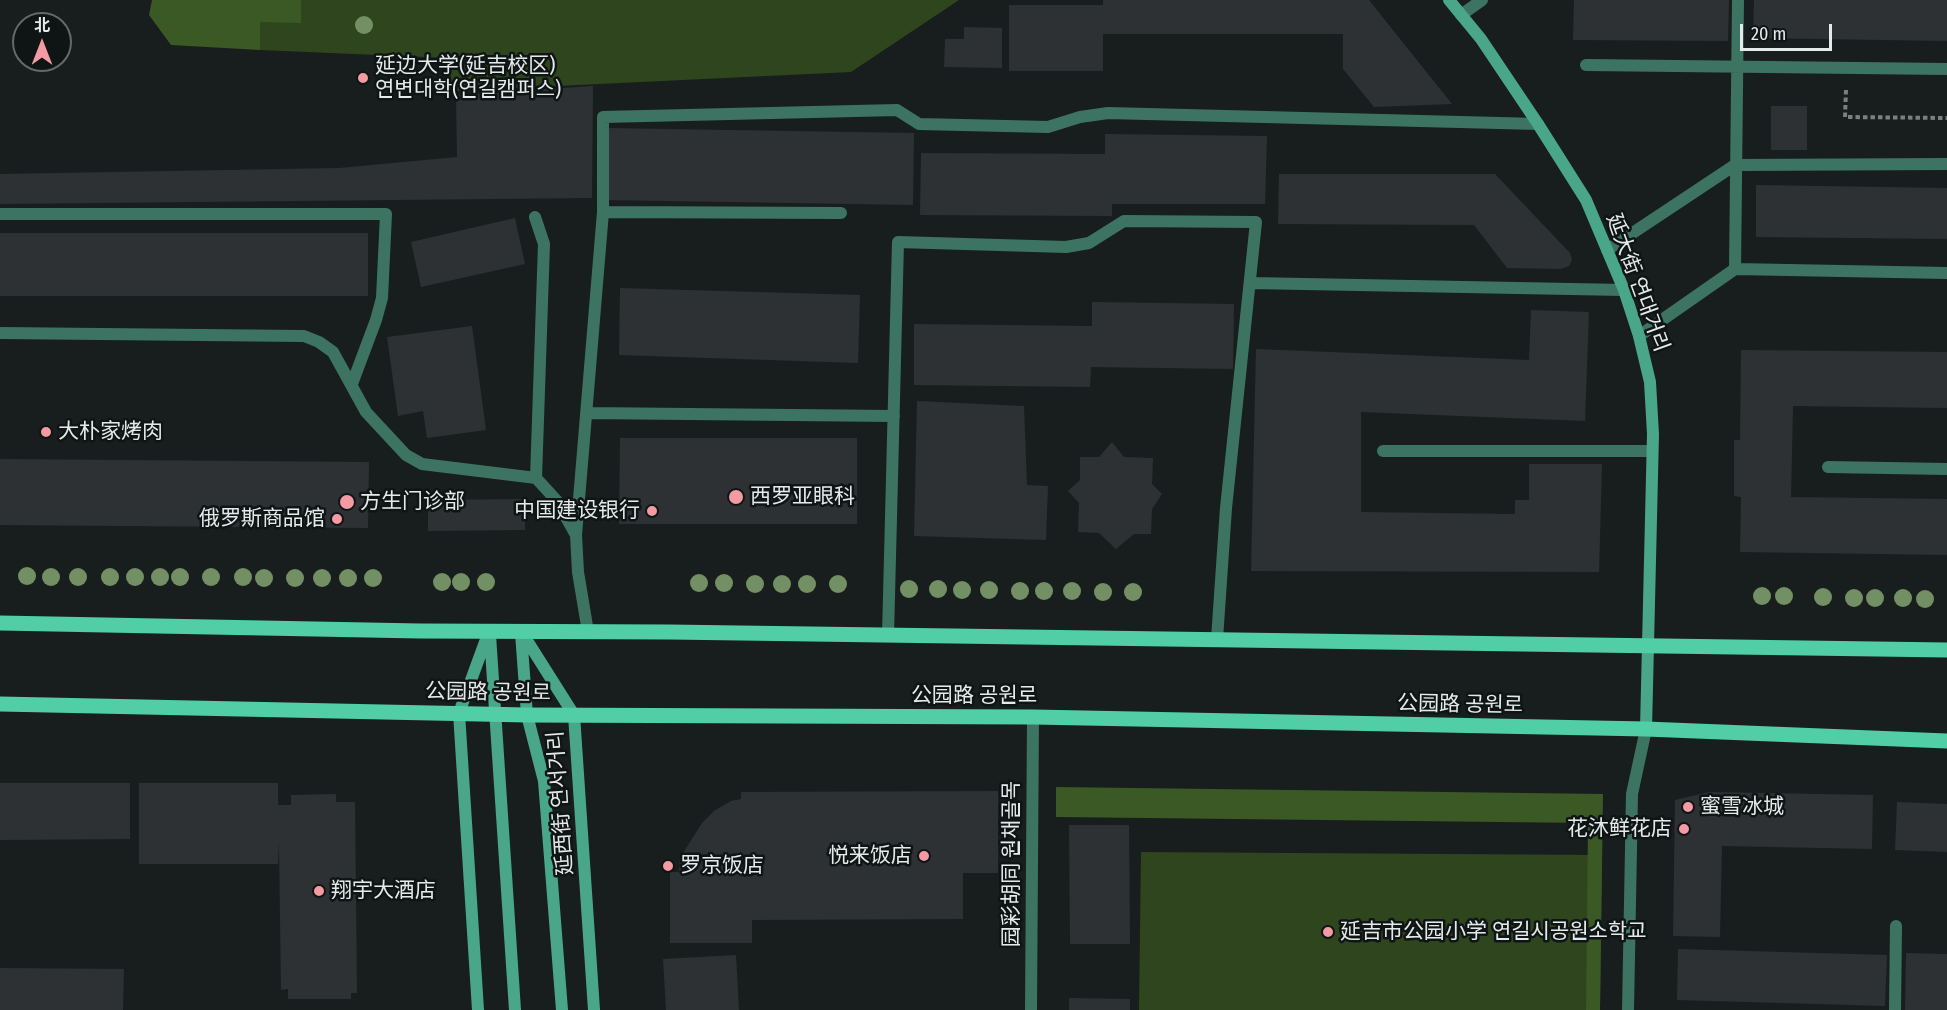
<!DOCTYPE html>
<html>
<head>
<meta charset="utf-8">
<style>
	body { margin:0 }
	#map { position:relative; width:1947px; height:1010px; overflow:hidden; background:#181e1e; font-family:"Fira Sans Condensed","Noto Sans SC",sans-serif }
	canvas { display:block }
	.north { position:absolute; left:12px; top:12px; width:60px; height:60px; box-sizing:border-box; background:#0f1415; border:2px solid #65696a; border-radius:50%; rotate:0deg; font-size:16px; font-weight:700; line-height:24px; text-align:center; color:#e5e9e9 }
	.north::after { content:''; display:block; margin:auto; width:21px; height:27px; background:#f49aa2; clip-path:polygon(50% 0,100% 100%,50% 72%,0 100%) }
	.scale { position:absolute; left:1740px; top:24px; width:92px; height:27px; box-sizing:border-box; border:3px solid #e5e9e9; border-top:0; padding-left:8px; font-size:18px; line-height:21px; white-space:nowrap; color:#e5e9e9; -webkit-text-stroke:4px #0f1415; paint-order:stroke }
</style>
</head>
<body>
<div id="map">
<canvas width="1947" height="1010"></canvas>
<div class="north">北</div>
<div class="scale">20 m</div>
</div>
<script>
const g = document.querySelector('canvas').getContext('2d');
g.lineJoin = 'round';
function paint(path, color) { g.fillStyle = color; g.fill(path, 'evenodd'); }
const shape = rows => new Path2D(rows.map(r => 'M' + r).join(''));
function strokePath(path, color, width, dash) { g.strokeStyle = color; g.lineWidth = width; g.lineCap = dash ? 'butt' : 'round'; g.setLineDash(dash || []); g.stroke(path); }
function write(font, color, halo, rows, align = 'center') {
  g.font = font + ' "Fira Sans Condensed","Noto Sans SC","Noto Sans KR",sans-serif'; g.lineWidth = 5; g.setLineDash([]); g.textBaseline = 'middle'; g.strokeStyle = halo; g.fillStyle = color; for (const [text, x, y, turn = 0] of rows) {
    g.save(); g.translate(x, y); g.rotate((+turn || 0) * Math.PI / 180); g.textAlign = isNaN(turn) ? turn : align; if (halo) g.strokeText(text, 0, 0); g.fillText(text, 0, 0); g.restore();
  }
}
paint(shape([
	[211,0,959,0,851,72,452,91,448,58,260,50,260,22],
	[1141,852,1602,855,1600,1010,1139,1010]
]), '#2e451e');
paint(shape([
	[152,0,301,0,301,23,260,22,260,50,171,45,149,15],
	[1056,787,1603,794,1600,1010,1586,1010,1588,823,1056,817]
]), '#3a5925');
paint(shape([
	[1103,0,1369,0,1452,104,1374,107,1343,69,1343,34,1103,34,1103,71,1009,71,1009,5,1103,5],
	[1574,0,1729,0,1728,41,1573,40],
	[1754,0,1947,0,1947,41,1753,38],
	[964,27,1002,28,1002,68,944,67,945,39,964,39],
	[593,86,592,198,0,204,0,174,339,168,457,157,456,95],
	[1771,106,1807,106,1807,150,1771,150],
	[607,128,914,133,913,205,606,200],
	[1105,134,1267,136,1265,204,1112,204,1112,216,920,215,921,153,1105,154],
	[1279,174,1495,174,1570,253,1572,260,1569,266,1561,269,1507,268,1474,225,1278,224],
	[1756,185,1947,188,1947,239,1756,237],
	[515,218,525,264,421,287,411,242],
	[0,233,368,233,368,296,0,296],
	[620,288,860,295,858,363,619,355],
	[1092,302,1234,304,1233,369,1091,367,1090,387,914,385,914,324,1092,326],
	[1531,310,1589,312,1585,421,1361,412,1361,512,1515,514,1515,500,1529,500,1529,464,1602,464,1599,572,1251,571,1256,349,1529,360],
	[472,326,486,430,427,438,423,411,398,416,387,337],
	[1741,350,1947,352,1947,408,1793,406,1791,497,1947,499,1947,555,1740,552,1741,497,1734,496,1734,440,1740,440],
	[917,401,1024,406,1027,485,1048,486,1046,540,914,536],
	[620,438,857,438,857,524,619,524],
	[1112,442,1124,457,1153,458,1152,484,1162,494,1152,509,1151,534,1134,534,1116,549,1099,533,1078,532,1079,503,1068,491,1080,480,1080,457,1099,457],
	[0,459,369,462,368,528,0,525],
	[525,499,525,530,428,531,428,500],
	[0,783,130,783,130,839,0,840],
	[139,783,278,783,278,805,291,805,291,795,336,794,336,802,355,802,357,993,351,993,351,999,288,999,288,989,281,990,279,843,278,864,139,864],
	[998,791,998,873,963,873,963,919,752,920,752,943,670,943,670,872,679,872,680,858,702,823,714,811,731,801,741,799,741,792],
	[1709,792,1873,795,1872,849,1722,846,1720,937,1673,936,1675,800],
	[1897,802,1947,804,1947,852,1895,850],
	[1069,825,1129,825,1130,944,1070,944],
	[1678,949,1887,955,1885,1006,1677,1000],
	[1906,953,1947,954,1947,1010,1905,1010],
	[736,955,739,1010,666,1010,663,959],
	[0,968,124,969,123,1010,0,1010],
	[1069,998,1130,999,1130,1010,1069,1010]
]), '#2d3134');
strokePath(shape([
	[1846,90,1845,117,1947,118]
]), '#7a7f7f', 4, [4.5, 3]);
strokePath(shape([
	[1461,15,1482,0],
	[1586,65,1947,69],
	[603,212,841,213],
	[0,214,386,214,382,298,376,320,352,384],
	[535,217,544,244,536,478],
	[1607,250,1735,165,1947,164],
	[1735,269,1738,0],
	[1251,283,1624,290],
	[0,333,304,336,319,342,333,352,366,412,406,455,422,464,536,478,557,501,576,535,578,572,588,632],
	[1639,336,1735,269,1947,273],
	[586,413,894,416],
	[1383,451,1652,451],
	[1828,467,1947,469],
	[576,535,603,212,603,117,897,110,919,124,1048,127,1080,117,1108,113,1538,124],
	[888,635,898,242,1066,247,1089,243,1124,221,1256,222,1226,508,1217,639],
	[1895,1010,1896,926]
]), '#3d7461', 12);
strokePath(shape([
	[1031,1010,1033,717],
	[1628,1010,1632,794,1646,729]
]), '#3d7461', 12);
strokePath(shape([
	[1449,0,1481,39,1538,124,1586,200,1624,290,1639,336,1650,382,1653,434,1646,729],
	[521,631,574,715,594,1010],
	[521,633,527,715,544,781,562,1010],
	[490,635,515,1010],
	[478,1010,459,713,489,631]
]), '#4aa688', 12);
strokePath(shape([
	[0,623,420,631,669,632,1947,650],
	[0,704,527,715,1033,717,1646,729,1947,741]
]), '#51cea6', 15);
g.fillStyle = '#729064';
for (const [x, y] of [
	[364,25],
	[27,576],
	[51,577],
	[78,577],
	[110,577],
	[135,577],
	[160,577],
	[180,577],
	[211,577],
	[243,577],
	[264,578],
	[295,578],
	[322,578],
	[348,578],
	[373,578],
	[442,582],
	[461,582],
	[486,582],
	[699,583],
	[724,583],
	[755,584],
	[782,584],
	[807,584],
	[838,584],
	[909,589],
	[938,589],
	[962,590],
	[989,590],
	[1020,591],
	[1044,591],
	[1072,591],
	[1103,592],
	[1133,592],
	[1762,596],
	[1784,596],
	[1823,597],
	[1854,598],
	[1875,598],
	[1903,598],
	[1925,599]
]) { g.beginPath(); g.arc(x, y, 9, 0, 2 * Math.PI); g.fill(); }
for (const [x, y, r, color] of [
	[363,78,6,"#f49aa2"],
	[46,432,6,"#f49aa2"],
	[736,497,8,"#f49aa2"],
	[347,502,8,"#f49aa2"],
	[652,511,6,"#f49aa2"],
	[337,519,6,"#f49aa2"],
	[1688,807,6,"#f49aa2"],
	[1684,829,6,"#f49aa2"],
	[924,856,6,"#f49aa2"],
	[668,866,6,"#f49aa2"],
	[319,891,6,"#f49aa2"],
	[1328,932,6,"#f49aa2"]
]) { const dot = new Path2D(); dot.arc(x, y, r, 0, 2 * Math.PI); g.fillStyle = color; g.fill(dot); strokePath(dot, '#0f1415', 2); }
write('21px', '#e5e9e9', '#0f1415', [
	["延边大学(延吉校区)",375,66],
	["연변대학(연길캠퍼스)",375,90],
	["大朴家烤肉",58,432],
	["西罗亚眼科",750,497],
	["方生门诊部",360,502],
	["中国建设银行",640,511,"right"],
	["俄罗斯商品馆",325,519,"right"],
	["蜜雪冰城",1700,807],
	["花沐鲜花店",1672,829,"right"],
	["悦来饭店",912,856,"right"],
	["罗京饭店",680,866],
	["翔宇大酒店",331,891],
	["延吉市公园小学 연길시공원소학교",1340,932]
], 'left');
write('21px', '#e5e9e9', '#0f1415', [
	["延大街 연대거리",1637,283,70],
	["公园路 공원로",488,693,1],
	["公园路 공원로",974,696],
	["公园路 공원로",1460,705,1],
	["延西街 연서거리",561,803,-94],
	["园彩胡同 원채골목",1012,864,-90]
]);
</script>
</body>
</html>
